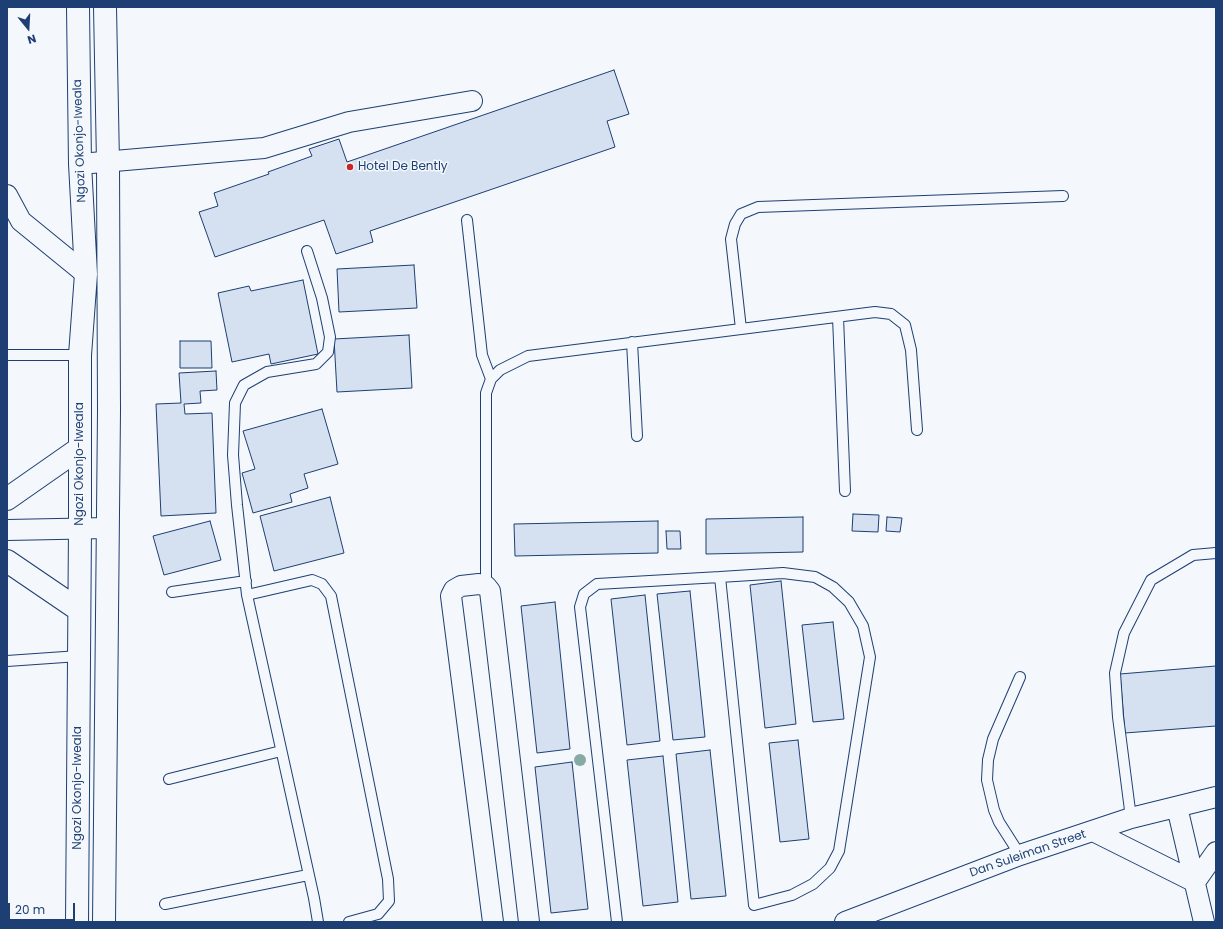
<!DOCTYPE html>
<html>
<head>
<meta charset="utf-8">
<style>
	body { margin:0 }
	#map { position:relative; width:1223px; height:929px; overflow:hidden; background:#f4f7fb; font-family:Poppins,sans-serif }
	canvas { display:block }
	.frame { position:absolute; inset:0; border:8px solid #1d3f73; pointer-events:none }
	.north { position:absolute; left:8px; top:8px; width:40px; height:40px; -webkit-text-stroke:3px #f4f7fb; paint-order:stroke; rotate:162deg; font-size:11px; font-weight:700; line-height:16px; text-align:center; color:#1d3f73 }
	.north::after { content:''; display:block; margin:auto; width:14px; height:18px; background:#1d3f73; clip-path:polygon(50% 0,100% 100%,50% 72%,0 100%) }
	.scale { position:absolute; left:8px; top:903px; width:67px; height:18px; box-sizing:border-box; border:2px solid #1d3f73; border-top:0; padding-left:5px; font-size:12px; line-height:14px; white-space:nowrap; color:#1d3f73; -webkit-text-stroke:3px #f4f7fb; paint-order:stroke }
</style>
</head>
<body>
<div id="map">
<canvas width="1223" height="929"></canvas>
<div class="frame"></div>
<div class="north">N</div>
<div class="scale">20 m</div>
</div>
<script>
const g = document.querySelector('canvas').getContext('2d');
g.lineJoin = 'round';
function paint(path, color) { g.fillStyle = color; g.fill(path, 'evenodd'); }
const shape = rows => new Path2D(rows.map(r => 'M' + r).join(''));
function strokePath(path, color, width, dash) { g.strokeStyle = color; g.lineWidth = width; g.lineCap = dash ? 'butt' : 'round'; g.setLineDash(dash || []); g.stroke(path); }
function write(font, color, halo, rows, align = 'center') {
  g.font = font + ' Poppins,sans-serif'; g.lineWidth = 3; g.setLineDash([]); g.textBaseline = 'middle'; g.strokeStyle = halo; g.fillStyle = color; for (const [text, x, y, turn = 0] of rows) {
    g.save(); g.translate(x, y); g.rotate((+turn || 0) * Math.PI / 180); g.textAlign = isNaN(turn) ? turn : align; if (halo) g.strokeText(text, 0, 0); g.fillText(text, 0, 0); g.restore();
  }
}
const building = shape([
	[614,70,629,114,607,121,615,147,370,231,373,242,336,254,324,220,215,257,199,212,218,206,214,193,269,174,268,172,312,156,309,149,339,139,347,162,614,70],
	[414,265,417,308,339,312,337,269,414,265],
	[303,280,318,354,271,364,269,354,232,362,218,293,249,286,251,291,303,280],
	[409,335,412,388,337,392,334,339,409,335],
	[180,341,211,341,212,368,180,368,180,341],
	[216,371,217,390,200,391,201,403,184,404,185,414,212,413,216,513,161,516,156,404,181,403,179,373,216,371],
	[322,409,338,464,304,474,308,488,290,494,292,502,253,513,242,473,255,469,243,431,322,409],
	[330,497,344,553,274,571,260,516,330,497],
	[853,514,879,515,878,532,852,531,853,514],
	[803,517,803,552,706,554,706,519,803,517],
	[887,517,902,518,900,532,886,531,887,517],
	[210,521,221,560,164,575,153,536,210,521],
	[658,521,658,553,515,556,514,524,658,521],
	[666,531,680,531,681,549,667,549,666,531],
	[781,581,796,724,765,728,750,585,781,581],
	[690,591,705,737,673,740,657,594,690,591],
	[645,595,660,741,627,745,611,599,645,595],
	[555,602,570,749,537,753,521,606,555,602],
	[833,622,844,719,813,722,802,625,833,622],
	[1216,666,1216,726,1125,733,1120,674,1216,666],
	[798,740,809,839,780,842,769,743,798,740],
	[710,750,726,896,691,899,676,754,710,750],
	[663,756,678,902,643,906,627,760,663,756],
	[572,762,588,909,551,913,535,767,572,762]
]);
paint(building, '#d5e0f0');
strokePath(building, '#1d3f73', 1);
const service = shape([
	[467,220,482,355,491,379],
	[307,251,322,298,330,337,328,352,316,364,267,372,244,385,235,403,233,455,237,505,247,595,314,898,318,922],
	[838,317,845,491],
	[741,329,731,239,735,224,741,214,758,207,1063,196],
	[632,342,637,436],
	[7,355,80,355],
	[486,586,486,393,491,379,500,370,528,356,875,312,891,314,905,325,911,350,917,430],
	[172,592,246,581],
	[247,595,312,580,322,584,331,596,388,879,389,901,378,914,349,922],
	[7,661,79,656],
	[1020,677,993,739,988,760,987,780,994,810,999,822,1020,855],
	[169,779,281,751],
	[1131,818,1118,717,1115,673,1124,633,1151,580,1193,555,1216,553],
	[165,904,308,875],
	[617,922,580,607,584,594,597,584,720,577,783,573,815,577,833,587,849,602,863,626,870,657,839,851,830,868,813,884,792,895,754,905,720,577]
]);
const minor = shape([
	[80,164,264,148,349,122,472,101],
	[7,195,21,221,86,274],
	[7,530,108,528],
	[1177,807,1204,922],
	[1093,831,1195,882,1216,852],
	[493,922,451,596,454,590,461,586,479,584,486,586,490,591,529,922],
	[845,922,1020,855,1131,818,1216,797]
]);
const tertiary = shape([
	[7,499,80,448],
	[7,561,79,610],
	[77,922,80,528,80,355,86,274,80,164,78,7],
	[104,922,109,411,108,163,105,7]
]);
strokePath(service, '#1d3f73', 12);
strokePath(minor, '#1d3f73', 22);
strokePath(tertiary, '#1d3f73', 24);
strokePath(service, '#f4f7fb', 10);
strokePath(minor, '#f4f7fb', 20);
strokePath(tertiary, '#f4f7fb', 22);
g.fillStyle = '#86aba6';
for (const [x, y] of [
	[580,760]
]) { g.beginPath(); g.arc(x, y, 6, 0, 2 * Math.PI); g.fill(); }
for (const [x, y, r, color] of [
	[350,167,4,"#c62828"]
]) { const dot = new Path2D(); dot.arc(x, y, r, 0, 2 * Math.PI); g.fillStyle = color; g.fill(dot); strokePath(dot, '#f4f7fb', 1.5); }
write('12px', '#1d3f73', '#f4f7fb', [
	["Ngozi Okonjo-Iweala",80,141,-92],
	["Ngozi Okonjo-Iweala",80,464,-90],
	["Ngozi Okonjo-Iweala",78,788,-90],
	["Dan Suleiman Street",1028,854,-19]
]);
write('12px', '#1d3f73', '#f4f7fb', [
	["Hotel De Bently",358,167]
], 'left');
</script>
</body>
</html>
